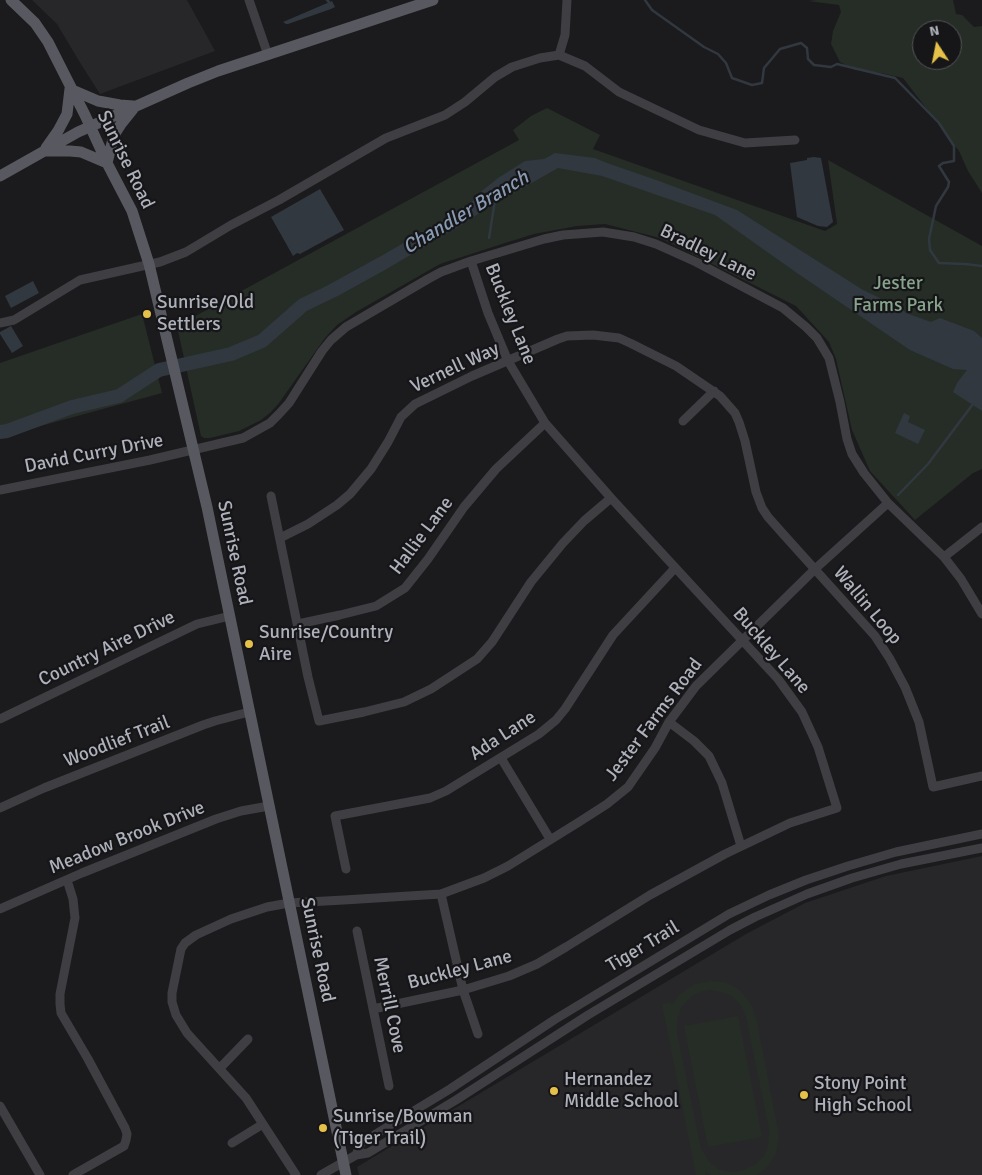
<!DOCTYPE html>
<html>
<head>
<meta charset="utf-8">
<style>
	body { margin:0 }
	#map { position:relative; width:982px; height:1175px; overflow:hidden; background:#1b1b1d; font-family:Signika,sans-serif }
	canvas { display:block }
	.north { position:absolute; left:912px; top:20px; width:50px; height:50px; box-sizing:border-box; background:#161618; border:1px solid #535459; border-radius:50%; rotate:349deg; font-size:14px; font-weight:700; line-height:20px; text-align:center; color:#aeb1bb }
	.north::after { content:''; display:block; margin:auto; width:18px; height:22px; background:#e6c149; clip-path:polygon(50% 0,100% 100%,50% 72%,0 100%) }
</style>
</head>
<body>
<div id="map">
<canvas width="982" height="1175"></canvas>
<div class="north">N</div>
</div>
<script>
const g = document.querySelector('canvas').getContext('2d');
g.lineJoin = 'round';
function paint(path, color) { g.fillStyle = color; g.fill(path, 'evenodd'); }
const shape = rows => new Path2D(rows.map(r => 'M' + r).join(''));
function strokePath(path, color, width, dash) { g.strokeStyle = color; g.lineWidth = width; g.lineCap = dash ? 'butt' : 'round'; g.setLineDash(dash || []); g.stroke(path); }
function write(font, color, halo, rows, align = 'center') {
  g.font = font + ' Signika,sans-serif'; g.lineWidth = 4.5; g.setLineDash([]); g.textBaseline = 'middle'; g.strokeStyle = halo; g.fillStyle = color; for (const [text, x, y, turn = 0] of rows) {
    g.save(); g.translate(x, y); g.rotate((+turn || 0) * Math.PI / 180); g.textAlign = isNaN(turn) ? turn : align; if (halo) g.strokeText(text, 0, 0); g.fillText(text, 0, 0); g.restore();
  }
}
paint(shape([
	[32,0,187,0,215,51,100,94,79,61,57,24],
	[982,856,982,1175,359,1175,357,1167,746,934,805,903,886,876]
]), '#27272a');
paint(shape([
	[817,0,953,0,956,14,962,15,974,27,982,26,982,193,968,171,959,151,903,78,881,73,855,70,840,62,831,44,833,31,841,12,839,5,808,1],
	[922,30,952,30,952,60,922,60],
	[547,108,600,135,593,149,825,231,837,224,828,160,982,246,982,469,973,473,915,520,870,471,852,430,836,359,829,342,796,306,660,238,605,224,577,226,534,234,505,243,440,264,356,312,337,325,325,338,279,403,271,412,261,420,239,431,210,438,204,438,201,436,177,326,519,140,513,130,531,116],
	[142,314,162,393,0,437,0,363],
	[710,981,724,982,737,988,742,993,751,1004,756,1017,779,1135,777,1148,775,1155,767,1167,757,1175,711,1175,705,1171,706,1175,696,1175,662,1004,671,1002,672,1005,679,995,690,987,696,984],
	[710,990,721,992,732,996,740,1004,745,1013,769,1129,768,1146,764,1156,756,1164,741,1171,730,1172,719,1169,710,1163,701,1149,677,1033,677,1021,680,1011,682,1006,690,998,694,995,700,992],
	[738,1016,762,1137,708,1147,684,1026]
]), '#252d26');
paint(shape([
	[332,1,335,7,331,9,288,24,286,24,283,22],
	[555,153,595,158,607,163,659,181,737,210,863,290,901,308,906,313,931,322,940,318,974,331,982,338,982,411,953,392,957,383,967,370,953,369,910,350,797,273,715,215,602,176,558,168,484,210,473,197,477,195,498,178,525,161,544,159],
	[814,157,821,158,833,222,827,227,818,226,797,217,790,163,807,160,807,158],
	[320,189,344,230,300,254,297,253,293,256,271,217],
	[33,281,39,293,11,308,5,296],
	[11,326,23,346,12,353,0,334,0,332],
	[904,413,910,416,908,422,925,430,918,444,895,433]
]), '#313840');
strokePath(shape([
	[327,0,329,2],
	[645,0,652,10,704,47,718,54,726,63,732,78,752,85,762,83,764,68,780,49,801,43,807,48,808,59,814,65,831,67,837,64,895,78,939,123,954,146,954,161,943,163,939,166,949,182,948,187,936,206,929,239,930,250,939,263,965,264,982,266],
	[489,238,495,200],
	[898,495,928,464,973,404]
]), '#313840', 2.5);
strokePath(shape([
	[0,432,7,431,72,407,119,396,159,370,231,354,262,341,303,305,332,291,383,263,458,219,494,195]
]), '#313840', 14);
strokePath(shape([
	[249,0,268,55],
	[559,55,585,66,619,92,699,130,745,143,795,140],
	[0,323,14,320,80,280,160,262,186,252,231,225,279,200,386,138,445,115,465,102,495,77,512,67,540,58,559,55,565,35,567,0],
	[683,421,714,391],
	[0,490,150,460,243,438,270,423,279,414,289,403,322,351,331,340,346,327,428,279,441,272,471,261,544,239,563,235,603,232,634,237,656,244,696,262,783,308,806,327,817,338,829,358,840,402,847,439,852,454,864,473,888,503,944,557,961,579,982,614],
	[271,496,308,677,319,721,364,712,404,702,431,689,477,659,492,642,531,582,563,543,584,521,611,498],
	[280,538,308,524,337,505,350,494,371,469,388,442,401,417,415,404,472,376,558,339,567,336,593,335,619,338,630,343,676,366,720,396,735,413,739,422,745,441,756,492,762,508,768,517,784,535,875,636,890,659,905,687,919,722,933,787,982,776],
	[944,557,982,527],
	[298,624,340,615,376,606,405,588,428,559,464,507,496,469,545,423],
	[0,719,197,624,230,616],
	[669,722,694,741,709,756,722,783,741,846],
	[501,758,550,839],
	[0,808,44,788,203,725,215,721,249,712],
	[346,869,335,816,430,798,446,791,539,734,556,720,565,709,613,635,675,568],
	[67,880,73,899,75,918,60,994,60,1004,61,1013,88,1059,125,1128,127,1134,126,1140,124,1146,73,1175],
	[441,894,463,990,478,1034],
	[0,909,82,873,216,819,241,811,269,806],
	[357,931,389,1086],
	[373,1009,463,990,509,976,537,964,566,947,650,895,725,854,790,823,837,808,818,747,802,712,778,679,611,498,545,423,508,361,488,313,471,261],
	[220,1068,248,1039],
	[0,1106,40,1175],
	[232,1143,263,1124],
	[356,1155,361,1143,450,1089,554,1020,729,914,769,895,806,880,848,866,896,852,982,834],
	[296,1175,246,1098,187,1033,176,1015,172,1002,172,993,181,949,185,943,196,935,231,919,267,907,289,903,344,900,441,894,484,878,508,866,579,822,607,804,628,787,655,748,669,722,696,686,815,569,888,503],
	[321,1175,356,1155,368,1153,456,1100,588,1015,730,930,755,917,807,894,852,878,901,864,982,848]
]), '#3e3e43', 9);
strokePath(shape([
	[11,0,35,23,48,42,85,115,107,163,132,211,149,264,207,507,346,1175],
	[70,89,98,101,120,105,133,106],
	[46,148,58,131,67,114,70,89],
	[45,151,70,151,81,152,107,163,114,135,121,124,133,109],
	[0,176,78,132,188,83,218,71,433,0]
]), '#585960', 11);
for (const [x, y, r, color] of [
	[147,314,5,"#e6c149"],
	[249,644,5,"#e6c149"],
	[554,1091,5,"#e6c149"],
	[804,1095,5,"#e6c149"],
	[323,1128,5,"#e6c149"]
]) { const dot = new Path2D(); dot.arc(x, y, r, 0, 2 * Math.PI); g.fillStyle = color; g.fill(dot); strokePath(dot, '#161618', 2); }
write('19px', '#aeb1bb', '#161618', [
	["Sunrise Road",125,160,64],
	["Bradley Lane",708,253,26],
	["Buckley Lane",510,314,68],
	["Vernell Way",455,368,-25],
	["David Curry Drive",94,454,-11],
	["Hallie Lane",422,536,-53],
	["Sunrise Road",234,553,78],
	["Wallin Loop",867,606,50],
	["Country Aire Drive",107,649,-26],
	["Buckley Lane",771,651,49],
	["Jester Farms Road",654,720,-53],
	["Ada Lane",503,736,-33],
	["Woodlief Trail",117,742,-21],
	["Meadow Brook Drive",127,838,-22],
	["Tiger Trail",643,947,-31],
	["Sunrise Road",317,950,78],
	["Buckley Lane",460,970,-15],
	["Merrill Cove",389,1005,78]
]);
write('19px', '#87a48c', '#161618', [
	["Jester",898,284],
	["Farms Park",898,306]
]);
write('19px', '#aeb1bb', '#161618', [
	["Sunrise/Old",157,303],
	["Settlers",157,325],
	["Sunrise/Country",259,633],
	["Aire",259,655],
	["Hernandez",564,1080],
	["Middle School",564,1102],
	["Stony Point",814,1084],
	["High School",814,1106],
	["Sunrise/Bowman",333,1117],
	["(Tiger Trail)",333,1139]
], 'left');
write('italic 20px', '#889bb3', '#161618', [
	["Chandler Branch",466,213,-31]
]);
</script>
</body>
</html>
